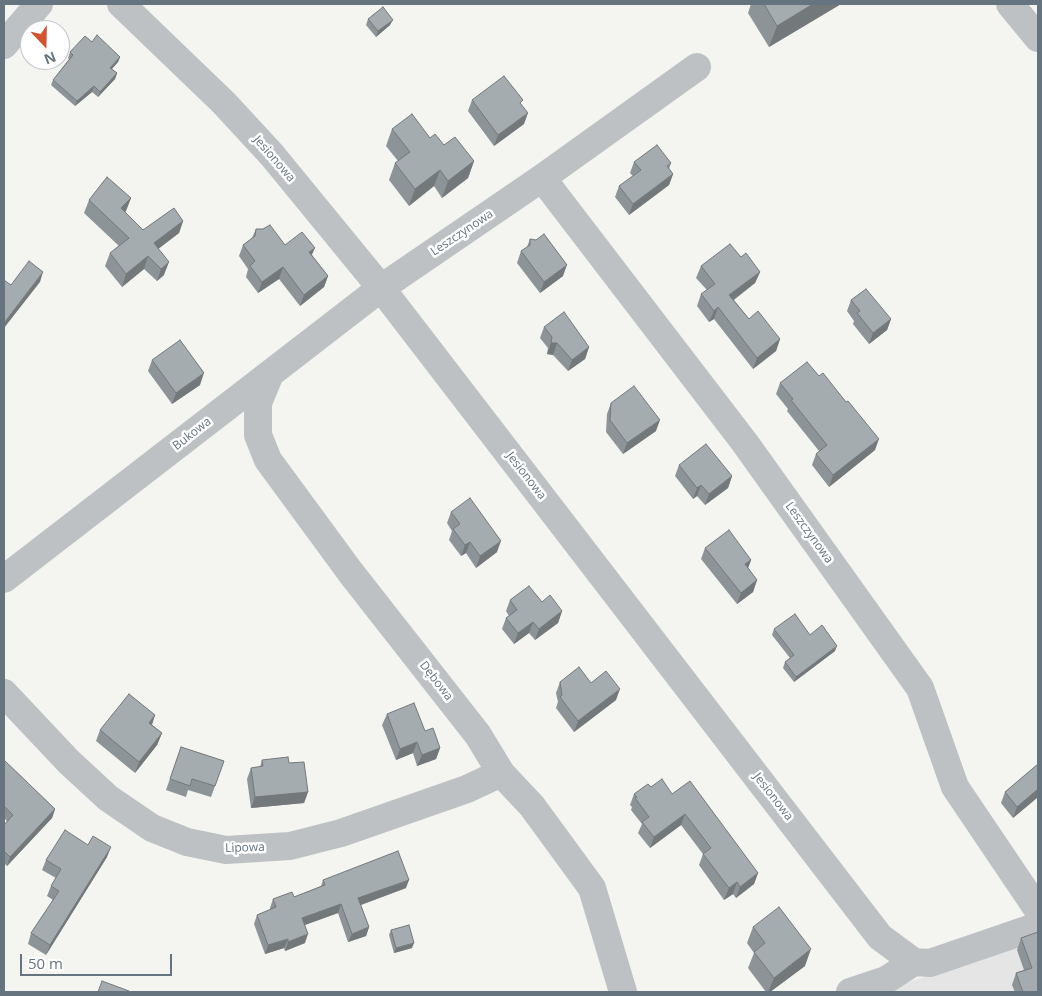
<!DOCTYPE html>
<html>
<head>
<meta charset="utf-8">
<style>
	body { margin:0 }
	#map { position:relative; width:1042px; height:996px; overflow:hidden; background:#f4f4f0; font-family:"Open Sans",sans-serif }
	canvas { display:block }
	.frame { position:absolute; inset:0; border:5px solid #65747f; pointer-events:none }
	.north { position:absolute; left:20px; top:20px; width:50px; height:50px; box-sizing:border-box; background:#fff; border:1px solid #c1c7cc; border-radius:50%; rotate:159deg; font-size:14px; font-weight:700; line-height:20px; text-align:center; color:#65747f }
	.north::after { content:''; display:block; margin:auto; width:18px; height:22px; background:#d35331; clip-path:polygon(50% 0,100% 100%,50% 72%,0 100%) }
	.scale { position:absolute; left:20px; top:954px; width:152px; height:22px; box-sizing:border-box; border:2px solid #65747f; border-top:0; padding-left:6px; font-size:15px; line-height:18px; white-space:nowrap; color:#65747f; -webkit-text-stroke:4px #fff; paint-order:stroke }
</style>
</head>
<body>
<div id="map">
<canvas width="1042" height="996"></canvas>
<div class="frame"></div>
<div class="north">N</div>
<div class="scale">50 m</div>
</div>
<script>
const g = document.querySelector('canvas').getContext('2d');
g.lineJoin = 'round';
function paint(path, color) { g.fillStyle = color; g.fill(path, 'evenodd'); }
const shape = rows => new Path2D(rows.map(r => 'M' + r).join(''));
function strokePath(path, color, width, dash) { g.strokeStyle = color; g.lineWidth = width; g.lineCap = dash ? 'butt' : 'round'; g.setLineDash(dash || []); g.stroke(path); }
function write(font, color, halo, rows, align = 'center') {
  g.font = font + ' "Open Sans",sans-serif'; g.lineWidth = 5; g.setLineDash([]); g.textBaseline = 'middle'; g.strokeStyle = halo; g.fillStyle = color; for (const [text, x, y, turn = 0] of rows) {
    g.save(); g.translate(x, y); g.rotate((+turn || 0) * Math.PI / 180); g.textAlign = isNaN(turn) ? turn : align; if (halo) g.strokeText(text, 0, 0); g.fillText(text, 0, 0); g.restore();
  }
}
paint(shape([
	[1038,938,1038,992,880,992]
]), '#e4e5e4');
strokePath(shape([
	[121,4,224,103,272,155,381,288,880,937,914,962],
	[1010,4,1038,38],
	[4,45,39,4],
	[542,178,745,443,920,688,955,787,1038,910],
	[270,374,258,403,258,435,268,460,351,573,478,735,501,773,532,806,592,888,623,992],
	[4,579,381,288,542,178,697,67],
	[4,693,69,762,108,798,152,828,187,842,226,850,290,846,341,833,467,789,501,773],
	[850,992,886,980,914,962,930,963,1038,926]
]), '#bdc1c4', 28);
paint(shape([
	[751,4,841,4,769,47,748,13],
	[368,19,390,25,376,37,366,25],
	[92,42,120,57,118,62,112,69,117,73,115,79,98,97,92,92,75,106,51,85,53,80,69,59,68,58,70,52],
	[472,100,521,104,524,124,494,146,468,111],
	[392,129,430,138,474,161,468,178,442,198,434,186,409,206,389,180,395,163,398,161,386,146],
	[634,162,671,163,669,169,673,174,669,185,629,215,615,197,619,186,633,176,630,173],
	[131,198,125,212,143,230,183,221,179,233,158,249,164,275,157,281,144,269,122,287,105,266,110,253,119,246,84,213,89,200],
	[256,229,285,245,312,255,328,276,324,287,300,306,279,279,258,293,246,277,248,269,239,256,243,245,252,238],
	[530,239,563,276,540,293,517,263,521,251,527,247],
	[741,257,760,272,755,283,734,300,749,319,780,339,776,351,753,369,714,319,709,322,697,306,701,294,707,290,696,278,701,266],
	[851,300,891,319,887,330,869,344,853,324,854,321,847,311],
	[544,327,589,347,585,359,568,371,553,355,547,354,548,348,540,338],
	[152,360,200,385,172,404,148,371],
	[780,383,875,450,829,487,812,465,816,454,819,451,787,411,788,409,776,394],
	[611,403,656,431,623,454,606,432,607,414],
	[679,465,732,476,728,488,705,505,697,496,693,499,675,476],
	[451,512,497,552,476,568,466,553,461,556,449,540,452,531,447,523],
	[705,548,751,560,748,568,757,580,753,592,737,604,701,559],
	[510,600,542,602,562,611,558,623,535,640,529,633,514,644,502,629,506,618,509,616,506,611],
	[774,629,810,635,835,651,794,682,783,668,785,662,790,658,772,635],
	[560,682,591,683,616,700,574,732,556,708,558,702,556,693],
	[387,714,425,731,440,748,436,759,417,766,413,753,396,760,382,725],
	[155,715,152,725,162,733,157,745,135,773,96,741,100,730],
	[181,747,224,761,211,797,188,790,186,797,166,790],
	[4,760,55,809,52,818,7,866,4,863,4,825,7,821,4,818],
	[262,760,289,763,308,792,304,803,251,808,247,779,251,768,260,767],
	[1038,764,1038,797,1013,818,1001,803,1005,792],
	[651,787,672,794,758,873,754,884,736,898,733,894,724,900,699,865,703,854,681,825,650,848,638,833,642,824,631,810,632,807,630,805,634,794],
	[107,857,46,955,28,944,31,933,53,900,47,896,51,886,56,878,42,870,46,860],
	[323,880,406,888,361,905,369,927,366,936,348,942,338,913,305,925,305,943,285,951,284,948,265,954,254,924,257,915,270,910,270,908,273,899,294,897,321,886],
	[753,927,805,966,770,992,766,992,748,968,754,953,747,943],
	[391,930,412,948,394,953,389,935],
	[1038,932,1038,992,1015,992,1012,985,1016,973,1024,970,1017,950,1021,938]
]), '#8d9497');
paint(shape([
	[813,4,841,4,769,47,777,26],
	[393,20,390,25,376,37,378,31],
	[120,57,118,62,108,73,110,68],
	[117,73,115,79,98,97,100,92],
	[94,86,92,92,75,106,77,101],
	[528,113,524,124,494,146,498,135],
	[474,161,468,178,442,198,448,181],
	[440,170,434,186,409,206,415,189],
	[673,174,669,185,629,215,633,204],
	[131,198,126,211,117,221,121,208],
	[183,221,179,233,149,256,154,243],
	[315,248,310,259,309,252],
	[148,256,144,269,122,287,126,274],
	[169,262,164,275,157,281,161,269],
	[567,265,563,276,540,293,544,282],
	[283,267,279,279,258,293,262,282],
	[43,272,40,282,4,328,4,323],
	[760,272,755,283,725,306,729,295],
	[328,276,324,287,300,306,304,295],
	[718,307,714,319,709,322,714,311],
	[891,319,887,330,869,344,873,333],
	[780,339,776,351,753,369,757,358],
	[551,343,557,343,553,355,547,354],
	[589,347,585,359,568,371,572,360],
	[204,373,200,385,172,404,176,393],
	[660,420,656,431,623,454,627,443],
	[879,439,875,450,829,487,833,475],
	[732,476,728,488,705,505,709,494],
	[701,485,697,496,693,499,697,488],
	[501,541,497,552,476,568,480,556],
	[470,542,466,553,461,556,465,545],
	[751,560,747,571,745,564],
	[757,580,753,592,737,604,741,593],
	[562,611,558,623,535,640,539,629],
	[533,622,529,633,514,644,518,633],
	[837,646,835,651,794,682,796,677],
	[620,689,616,700,574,732,578,721],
	[155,715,151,727,149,723],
	[162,733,157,745,135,773,139,762],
	[417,742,413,753,396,760,400,749],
	[440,748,436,759,417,766,422,755],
	[1038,789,1038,797,1013,818,1017,807],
	[308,792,304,803,251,808,255,797],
	[55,809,52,818,7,866,10,857],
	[685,814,681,825,650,848,654,837],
	[111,847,107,857,46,955,50,945],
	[758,873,754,884,736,898,740,887],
	[409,880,406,888,355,907,358,898],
	[737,882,733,894,724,900,729,888],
	[341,904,338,913,299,927,302,918],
	[369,927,366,936,348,942,352,934],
	[308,934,305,943,285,951,288,942],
	[288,939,284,948,265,954,268,945],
	[414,943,412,948,394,953,396,948],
	[811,949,805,966,770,992,768,992,774,978]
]), '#73787b');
const building = shape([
	[764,4,813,4,777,26,764,4],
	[383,7,393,20,378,31,368,19,383,7],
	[97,35,120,57,110,68,117,73,100,92,94,86,77,101,53,80,73,55,70,52,85,36,92,42,97,35],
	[504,76,523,100,520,103,528,113,498,135,472,100,504,76],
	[412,114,430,138,435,134,444,145,455,137,474,161,448,181,440,170,415,189,395,163,410,152,392,129,412,114],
	[657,145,671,163,667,166,673,174,633,204,619,186,641,170,634,162,657,145],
	[107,177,131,198,121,208,143,230,174,208,183,221,154,243,169,262,161,269,148,256,126,274,110,253,129,238,89,200,107,177],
	[270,225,285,245,302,232,315,248,309,252,328,276,304,295,283,267,262,282,250,266,255,261,243,245,255,236,256,229,263,229,270,225],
	[544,234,567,265,544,282,521,251,530,245,530,239,536,240,544,234],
	[730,244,741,257,746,253,760,272,729,295,749,319,758,311,780,339,757,358,718,307,714,311,701,294,715,284,701,266,730,244],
	[29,261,43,272,4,323,4,280,11,285,29,261],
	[866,289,891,319,873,333,857,313,860,311,851,300,866,289],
	[564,312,589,347,572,360,557,343,551,343,552,337,544,327,564,312],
	[180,340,204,373,176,393,152,360,180,340],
	[807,362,819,376,823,373,846,402,848,401,879,439,833,475,816,454,827,445,791,400,793,399,780,383,807,362],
	[634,386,660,420,627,443,610,420,611,403,634,386],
	[706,444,732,476,709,494,701,485,697,488,679,465,706,444],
	[470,498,501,541,480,556,470,542,465,545,453,529,460,524,451,512,470,498],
	[729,530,751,560,745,564,757,580,741,593,705,548,729,530],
	[529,586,542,602,550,595,562,611,539,629,533,622,518,633,506,618,517,610,510,600,529,586],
	[795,614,810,635,822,625,837,646,796,677,785,662,794,655,774,629,795,614],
	[579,667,591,683,606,671,620,689,578,721,560,697,562,695,560,682,579,667],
	[129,694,155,715,149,723,162,733,139,762,100,730,129,694],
	[414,703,425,731,433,728,440,748,422,755,417,742,400,749,387,714,414,703],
	[181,747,224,761,215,786,192,779,190,786,170,779,181,747],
	[288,757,289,763,304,762,308,792,255,797,251,768,263,766,262,760,288,757],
	[4,760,55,809,10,857,4,851,4,825,13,815,4,806,4,760],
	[1038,764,1038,789,1017,807,1005,792,1038,764],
	[662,779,672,794,690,781,758,873,740,887,737,882,729,888,703,854,711,848,685,814,654,837,642,822,649,817,635,798,637,797,634,794,648,784,651,787,662,779],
	[65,830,88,845,93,836,111,847,50,945,31,933,59,891,51,886,61,869,46,860,65,830],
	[398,851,409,880,358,898,369,927,352,934,341,904,302,918,308,934,288,942,288,939,268,945,257,915,276,907,273,899,292,892,294,897,325,885,323,880,398,851],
	[779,907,811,949,774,978,754,952,765,943,753,927,779,907],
	[409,925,414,943,396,948,391,930,409,925],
	[1038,932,1038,992,1023,992,1016,973,1032,968,1021,938,1038,932],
	[102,981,129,991,128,992,98,992,102,981]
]);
paint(building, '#a4acb0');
strokePath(building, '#73787b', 1);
write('12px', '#65747f', '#fff', [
	["Jesionowa",274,159,49],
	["Leszczynowa",462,233,-34],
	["Bukowa",192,434,-38],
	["Jesionowa",526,476,52],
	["Leszczynowa",809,533,54],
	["Dębowa",436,681,52],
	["Jesionowa",773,797,52],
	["Lipowa",245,848,-2]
]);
</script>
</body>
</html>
